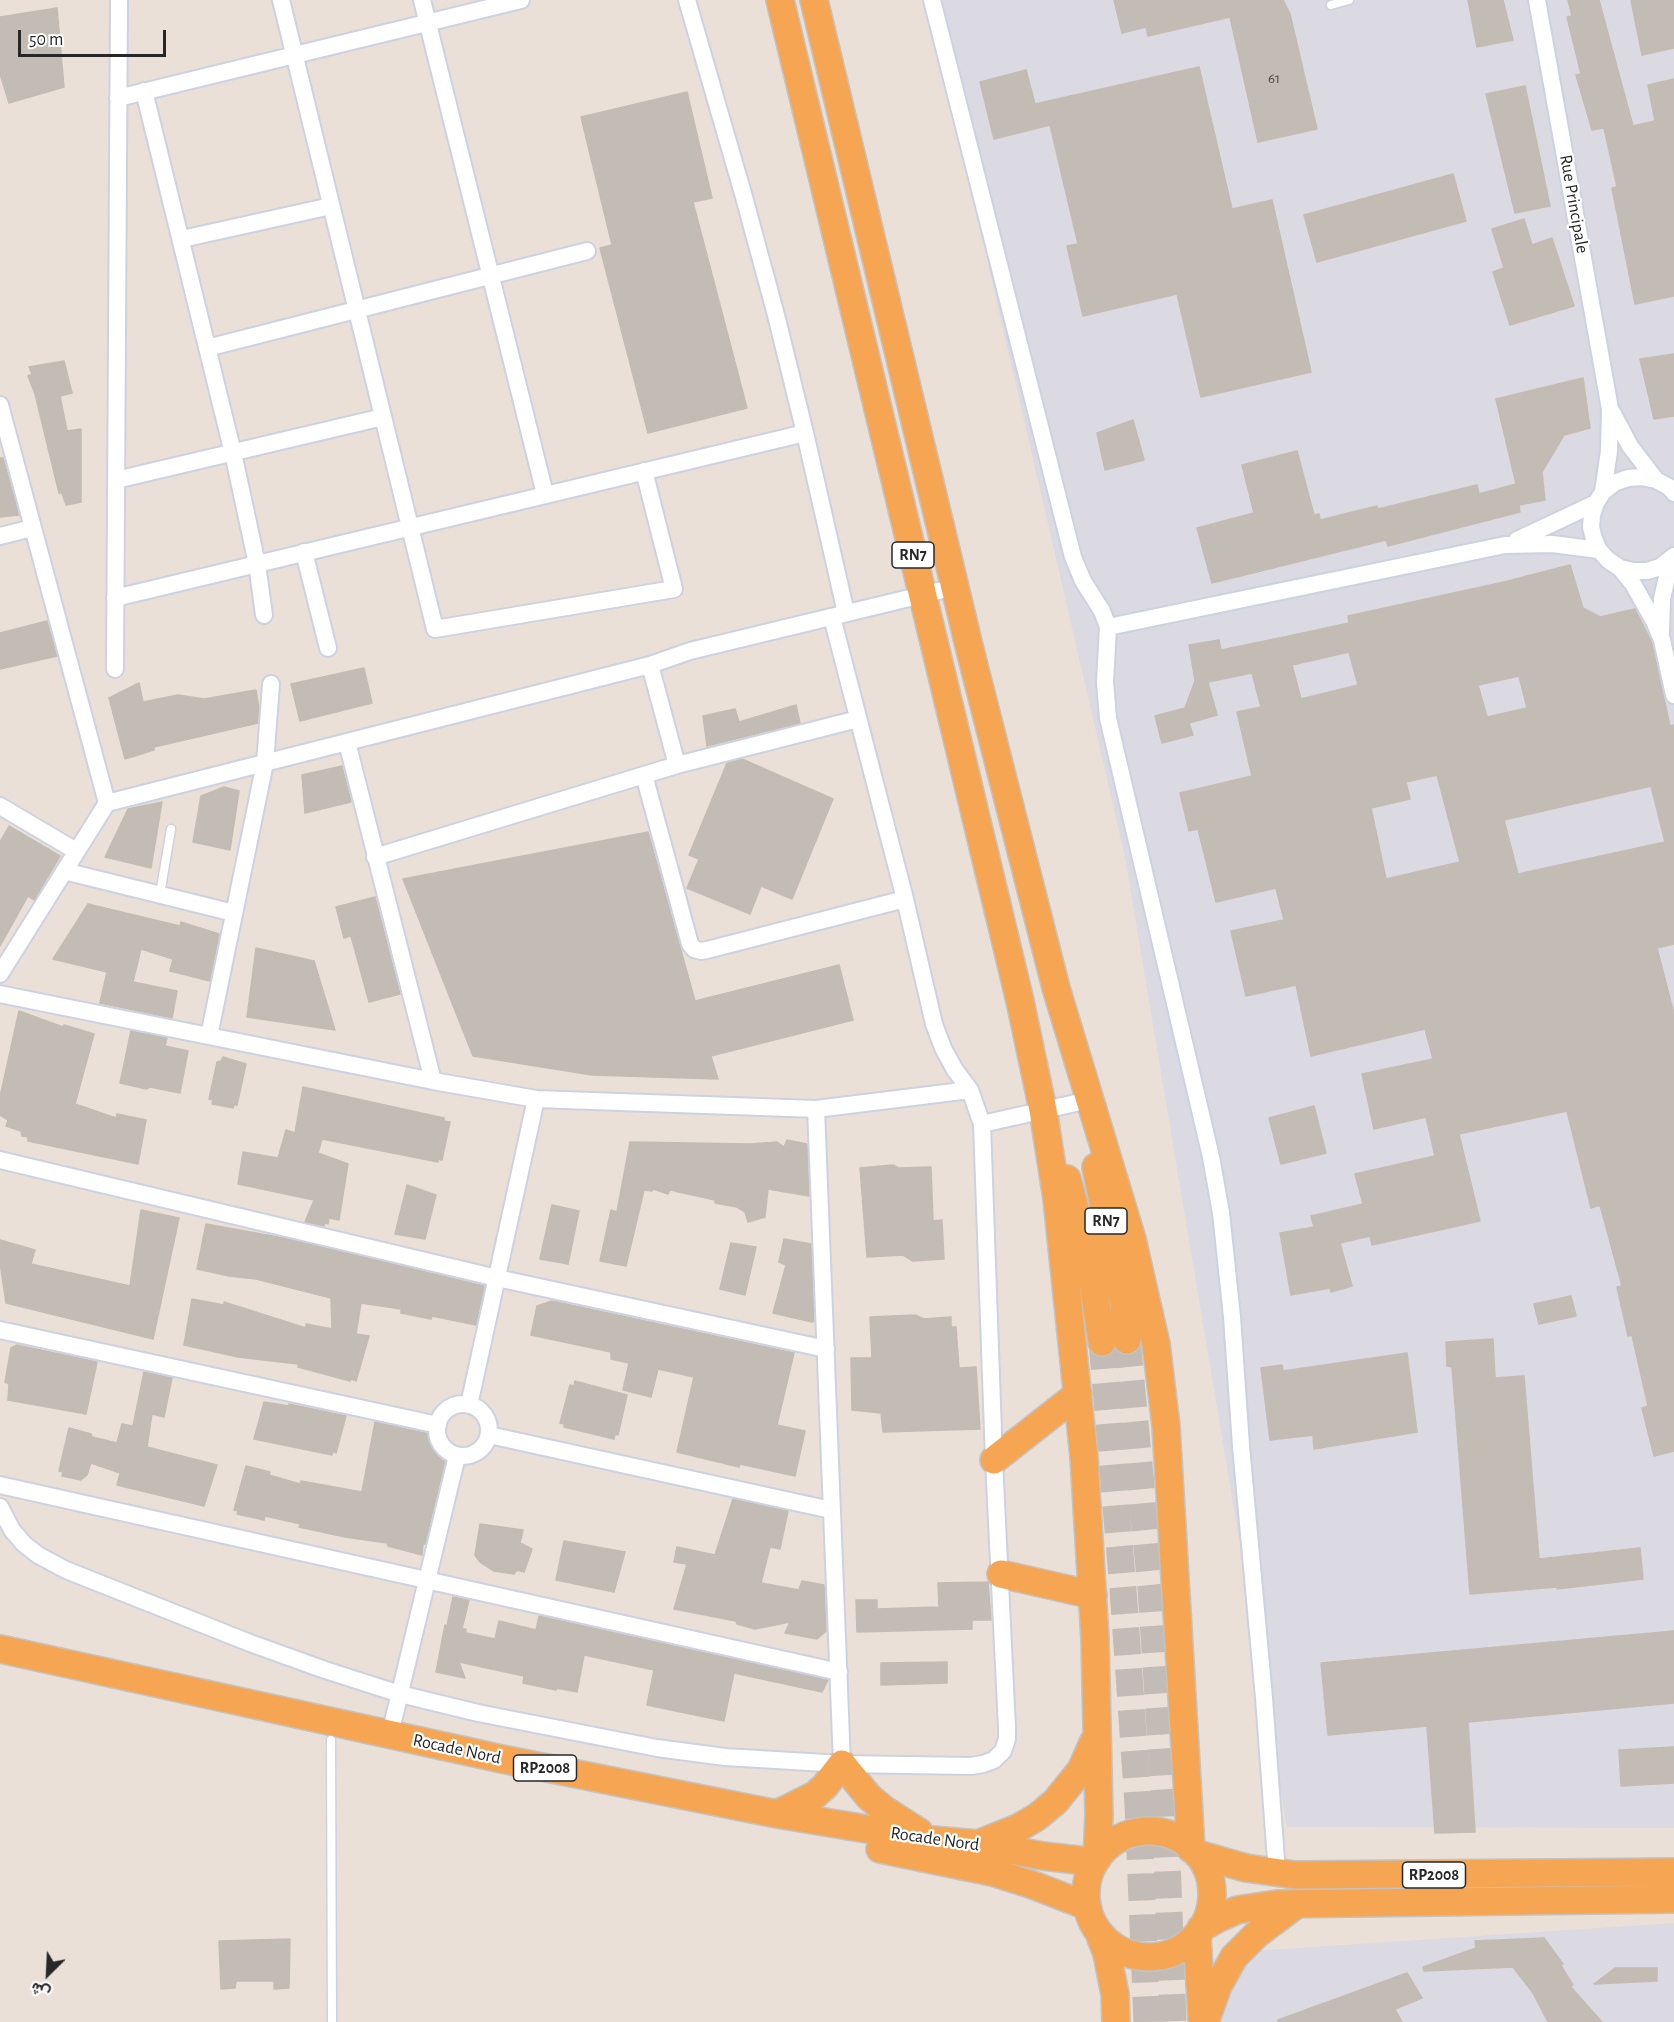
<!DOCTYPE html>
<html>
<head>
<meta charset="utf-8">
<style>
	body { margin:0 }
	#map { position:relative; width:1674px; height:2022px; overflow:hidden; background:#eae0d8; font-family:"Alegreya Sans",Vazirmatn,sans-serif }
	canvas { display:block }
	.north { position:absolute; left:18px; top:1944px; width:60px; height:60px; -webkit-text-stroke:4px #fff; paint-order:stroke; rotate:204deg; font-size:16px; font-weight:700; line-height:24px; text-align:center; color:#272727 }
	.north::after { content:''; display:block; margin:auto; width:21px; height:27px; background:#272727; clip-path:polygon(50% 0,100% 100%,50% 72%,0 100%) }
	.scale { position:absolute; left:18px; top:30px; width:148px; height:27px; box-sizing:border-box; border:3px solid #272727; border-top:0; padding-left:8px; font-size:18px; line-height:21px; white-space:nowrap; color:#272727; -webkit-text-stroke:4px #fff; paint-order:stroke }
</style>
</head>
<body>
<div id="map">
<canvas width="1674" height="2022"></canvas>
<div class="north">ش</div>
<div class="scale">50 m</div>
</div>
<script>
const g = document.querySelector('canvas').getContext('2d');
g.lineJoin = 'round';
function paint(path, color) { g.fillStyle = color; g.fill(path, 'evenodd'); }
const shape = rows => new Path2D(rows.map(r => 'M' + r).join(''));
function strokePath(path, color, width, dash) { g.strokeStyle = color; g.lineWidth = width; g.lineCap = dash ? 'butt' : 'round'; g.setLineDash(dash || []); g.stroke(path); }
function write(font, color, halo, rows, align = 'center') {
  g.font = font + ' "Alegreya Sans",sans-serif'; g.lineWidth = 4.5; g.setLineDash([]); g.textBaseline = 'middle'; g.strokeStyle = halo; g.fillStyle = color; for (const [text, x, y, turn = 0] of rows) {
    g.save(); g.translate(x, y); g.rotate((+turn || 0) * Math.PI / 180); g.textAlign = isNaN(turn) ? turn : align; if (halo) g.strokeText(text, 0, 0); g.fillText(text, 0, 0); g.restore();
  }
}
paint(shape([
	[927,0,1674,0,1674,1828,1287,1827,1125,857],
	[1674,1923,1674,2022,1200,2022,1237,1952]
]), '#dbd9e2');
const building = shape([
	[1114,0,1283,0,1290,14,1317,129,1258,142,1230,17,1148,36,1146,27,1122,33,1114,0],
	[1468,0,1503,0,1513,40,1477,47,1468,0],
	[1568,0,1599,0,1633,126,1655,121,1648,85,1674,79,1674,296,1635,304,1612,188,1617,187,1604,128,1592,130,1576,75,1581,74,1567,17,1572,16,1568,0],
	[1631,0,1674,0,1674,48,1642,55,1631,0],
	[57,8,64,87,9,103,0,74,0,17,57,8],
	[1199,67,1232,209,1272,200,1311,372,1201,397,1177,294,1083,316,1067,246,1078,244,1050,125,994,139,980,82,1026,70,1035,104,1199,67],
	[1525,86,1550,206,1515,213,1486,94,1525,86],
	[687,92,712,198,693,202,747,408,648,433,600,248,612,245,581,117,687,92],
	[1453,174,1466,221,1317,262,1304,215,1453,174],
	[1524,219,1532,245,1552,238,1574,306,1510,325,1493,272,1504,268,1492,229,1524,219],
	[1674,354,1674,416,1654,419,1640,359,1674,354],
	[64,361,72,393,60,396,67,431,81,429,81,502,66,505,62,493,59,493,35,394,28,376,32,374,29,367,64,361],
	[1583,378,1590,428,1564,435,1542,472,1545,500,1519,505,1520,512,1442,532,1388,546,1386,540,1212,583,1197,528,1254,513,1242,465,1297,451,1314,515,1319,514,1320,520,1377,506,1378,509,1477,485,1479,494,1516,484,1496,399,1583,378],
	[1133,420,1144,460,1105,470,1097,433,1133,420],
	[0,458,3,458,19,515,0,517,0,458],
	[1570,565,1583,608,1600,617,1635,609,1652,643,1670,726,1674,725,1674,944,1657,948,1674,1014,1674,1451,1654,1456,1642,1408,1648,1406,1632,1335,1628,1336,1617,1287,1622,1286,1600,1205,1591,1208,1567,1111,1459,1134,1480,1221,1372,1245,1370,1236,1340,1243,1352,1286,1331,1292,1330,1288,1291,1295,1280,1233,1314,1227,1311,1216,1363,1204,1355,1174,1435,1156,1426,1117,1374,1129,1362,1074,1433,1059,1425,1029,1311,1056,1296,985,1246,996,1231,931,1284,920,1276,888,1216,902,1198,829,1189,831,1180,793,1252,776,1237,712,1261,707,1252,673,1208,682,1217,715,1189,723,1193,735,1162,743,1155,716,1185,708,1195,681,1189,645,1219,640,1221,650,1289,636,1349,623,1348,616,1504,582,1570,565],
	[1349,652,1358,685,1301,699,1292,665,1349,652],
	[1519,676,1527,708,1487,717,1478,685,1519,676],
	[1437,775,1460,862,1386,879,1371,808,1410,799,1406,782,1437,775],
	[1651,786,1665,842,1518,874,1504,820,1651,786],
	[47,621,57,656,0,669,0,633,47,621],
	[364,668,372,703,300,721,291,684,364,668],
	[139,683,143,702,178,695,204,699,256,690,259,709,258,723,154,747,154,750,125,759,109,698,139,683],
	[796,705,800,723,707,746,703,716,735,709,739,722,796,705],
	[742,759,833,799,792,899,761,886,750,914,687,888,699,859,689,855,727,763,742,759],
	[342,766,351,802,305,813,302,775,342,766],
	[224,787,239,791,230,850,193,842,201,796,224,787],
	[162,802,151,868,105,857,128,809,162,802],
	[9,826,60,856,34,900,28,896,0,946,0,842,9,826],
	[648,832,695,1001,839,965,853,1020,711,1056,718,1079,592,1075,473,1056,403,879,648,832],
	[375,897,400,994,369,1002,351,936,344,938,336,907,375,897],
	[88,904,180,926,181,922,219,934,210,981,170,971,173,959,141,949,133,982,177,991,172,1018,100,1003,107,972,53,959,88,904],
	[256,948,314,961,335,1030,247,1017,256,948],
	[19,1011,63,1027,64,1025,94,1034,75,1104,116,1118,117,1114,146,1120,138,1164,28,1141,28,1137,22,1136,21,1131,6,1126,8,1120,0,1115,0,1097,19,1011],
	[131,1031,167,1038,165,1046,188,1051,180,1093,150,1087,146,1089,120,1083,131,1031],
	[223,1057,246,1064,237,1105,234,1105,233,1108,212,1104,213,1100,209,1099,217,1062,221,1061,223,1057],
	[303,1087,444,1118,444,1121,450,1122,442,1160,438,1159,438,1162,322,1139,318,1153,348,1164,339,1220,329,1218,328,1224,325,1223,324,1226,305,1222,314,1200,238,1184,243,1152,278,1158,286,1130,295,1133,303,1087],
	[1314,1106,1326,1153,1281,1164,1269,1118,1314,1106],
	[787,1140,807,1144,809,1196,768,1189,765,1217,748,1222,745,1212,737,1207,715,1203,715,1200,670,1190,668,1194,653,1189,652,1191,644,1190,626,1266,600,1261,611,1210,617,1212,630,1142,750,1144,777,1142,784,1147,787,1140],
	[893,1165,899,1168,931,1167,933,1221,942,1220,944,1259,913,1261,903,1255,867,1257,860,1168,893,1165],
	[407,1185,436,1195,425,1239,395,1234,407,1185],
	[552,1205,579,1211,568,1264,540,1259,552,1205],
	[141,1210,179,1218,153,1339,6,1303,0,1263,0,1240,35,1250,31,1264,130,1286,141,1210],
	[206,1224,289,1239,484,1286,476,1325,432,1316,431,1319,401,1313,401,1309,361,1303,356,1334,369,1336,356,1381,351,1379,350,1381,298,1367,298,1364,238,1357,184,1345,192,1299,224,1305,224,1302,306,1328,306,1324,332,1329,331,1298,256,1279,229,1276,197,1269,206,1224],
	[784,1239,811,1244,814,1321,812,1322,773,1313,786,1265,779,1262,784,1239],
	[731,1243,756,1247,745,1295,720,1289,731,1243],
	[1571,1296,1576,1316,1539,1324,1534,1304,1571,1296],
	[552,1301,794,1353,777,1425,805,1431,795,1476,740,1464,739,1467,677,1452,694,1377,658,1369,651,1397,623,1390,629,1363,611,1359,611,1352,531,1335,537,1306,552,1301],
	[915,1315,924,1319,951,1317,951,1327,956,1327,959,1368,976,1367,980,1429,883,1432,881,1413,852,1410,851,1358,872,1358,870,1317,915,1315],
	[1493,1339,1495,1378,1524,1376,1539,1559,1640,1548,1643,1579,1557,1589,1557,1587,1470,1594,1452,1367,1447,1366,1446,1342,1493,1339],
	[17,1345,97,1362,86,1414,8,1400,9,1384,5,1382,11,1348,17,1345],
	[1407,1353,1417,1432,1314,1449,1313,1435,1270,1440,1261,1368,1282,1365,1283,1371,1407,1353],
	[144,1372,172,1378,164,1417,152,1414,147,1447,217,1465,204,1506,117,1485,120,1473,91,1463,87,1475,81,1480,62,1476,63,1472,59,1471,69,1428,91,1434,92,1437,117,1443,122,1424,133,1426,144,1372],
	[575,1381,627,1395,618,1435,615,1434,614,1439,564,1427,564,1424,560,1423,570,1385,574,1386,575,1381],
	[264,1402,289,1406,289,1404,346,1416,336,1453,333,1451,332,1455,254,1439,264,1402],
	[375,1422,434,1435,447,1453,425,1544,423,1544,422,1555,388,1546,387,1543,345,1537,299,1527,301,1524,265,1516,264,1520,237,1514,238,1511,234,1510,246,1466,270,1472,269,1475,300,1484,301,1481,362,1492,375,1422],
	[733,1499,788,1511,780,1549,770,1547,761,1583,799,1590,802,1581,824,1585,826,1631,817,1639,785,1633,790,1622,755,1629,737,1624,736,1621,674,1609,687,1564,674,1562,677,1547,715,1555,733,1499],
	[480,1524,523,1530,520,1543,532,1549,524,1572,517,1570,514,1574,494,1571,480,1562,475,1555,480,1524],
	[564,1541,625,1552,614,1592,556,1580,564,1541],
	[988,1582,991,1620,972,1620,972,1629,857,1632,856,1600,877,1600,877,1609,939,1607,938,1583,988,1582],
	[453,1597,469,1600,462,1629,466,1629,466,1633,495,1639,499,1621,536,1630,539,1616,828,1680,822,1692,734,1673,724,1721,647,1705,654,1670,584,1655,577,1692,556,1688,556,1690,523,1683,524,1676,459,1662,465,1678,436,1672,445,1625,447,1626,453,1597],
	[1674,1631,1674,1703,1468,1722,1475,1832,1435,1833,1427,1726,1328,1735,1321,1663,1674,1631],
	[947,1662,947,1683,881,1685,881,1663,947,1662],
	[1674,1747,1674,1783,1621,1786,1619,1750,1674,1747],
	[1544,1938,1563,1964,1560,1964,1573,1985,1570,1986,1602,2022,1548,2022,1533,1993,1513,1967,1424,1971,1423,1967,1476,1948,1475,1941,1544,1938],
	[290,1939,289,1988,274,1989,274,1981,236,1981,235,1988,221,1989,219,1941,290,1939],
	[1615,1968,1657,1968,1657,1981,1594,1984,1615,1968],
	[1407,1973,1422,1998,1395,2009,1402,2022,1278,2022,1278,2020,1407,1973]
]);
paint(building, '#c2bcb4');
strokePath(building, '#c4bcb2', 1.5);
strokePath(shape([
	[1127,1340,1151,1589,1165,1805,1173,2022],
	[1102,1342,1123,1589,1138,1804,1147,2022]
]), '#c3bbb5', 27, [27, 14]);
const service = shape([
	[1331,5,1349,0],
	[160,894,171,829],
	[331,1740,332,2022]
]);
const minor = shape([
	[281,0,435,629,674,589,644,471],
	[422,0,545,494],
	[687,0,744,197,776,315,805,433,846,613],
	[932,0,1073,557,1083,581,1102,611,1108,627,1105,682,1108,718,1211,1157,1221,1213,1232,1317,1241,1446,1264,1698,1277,1873],
	[1537,0,1610,409,1609,451,1603,492],
	[144,91,233,453,257,564,264,615],
	[118,98,521,0],
	[182,239,331,206],
	[207,348,587,251],
	[0,405,107,803],
	[1612,412,1630,446,1656,480],
	[116,480,383,417],
	[1674,493,1669,487,1656,480,1642,477,1628,478,1614,483,1603,492,1596,503,1592,515,1591,527,1594,539,1599,550,1608,560,1620,568,1633,571,1647,571,1660,567,1674,556],
	[0,536,32,528],
	[1517,540,1596,503],
	[304,552,328,648],
	[1620,568,1633,584,1654,621,1662,640,1674,695],
	[115,598,805,433],
	[1108,627,1505,545,1552,544,1599,550],
	[1661,633,1662,599,1671,559],
	[650,665,677,765],
	[115,669,119,0],
	[347,742,433,1081],
	[644,775,690,944,694,949,701,951,707,950,905,899],
	[0,806,76,851],
	[375,857,677,765,858,719],
	[64,871,234,913],
	[0,974,107,803,650,665,690,651,955,587],
	[0,994,433,1081,536,1099,816,1109,970,1090],
	[209,1036,265,763,271,684],
	[816,1109,842,1764],
	[982,1124,1089,1100],
	[0,1160,497,1278,826,1349],
	[0,1330,438,1425],
	'437 1430a26 26 0 1 1 52 0a26 26 0 1 1-52 0Z',
	[469,1405,536,1099],
	[489,1435,831,1510],
	[0,1485,839,1672],
	[0,1507,12,1530,24,1544,38,1555,66,1570,250,1643,325,1670,400,1694,478,1713,657,1748,725,1757,842,1764,971,1766,983,1764,994,1760,1003,1751,1007,1739,1007,1728,994,1460,982,1124,970,1090,955,1070,943,1048,934,1024,905,899,832,617],
	[390,1734,457,1456]
]);
const trunk = shape([
	[780,0,1020,1001,1043,1110,1057,1199,1084,1457,1095,1639,1099,1815,1097,1859],
	[814,0,970,650,1056,988,1132,1239,1156,1344,1166,1426,1191,1849],
	[1096,1167,1124,1303,1127,1340],
	[1067,1179,1090,1264,1102,1342],
	[994,1460,1078,1394],
	[1001,1574,1093,1595],
	[0,1649,502,1759,777,1814,932,1840,978,1844,1043,1856,1095,1862],
	[777,1814,815,1795,825,1786,842,1764,869,1797,886,1811,919,1832],
	'1086 1894a63 63 0 1 1 126 0a63 63 0 1 1-126 0Z',
	[978,1844,1018,1828,1037,1817,1055,1802,1081,1770,1094,1741],
	[880,1849,992,1872,1033,1885,1087,1906],
	[1197,1854,1246,1868,1295,1875,1674,1872],
	[1201,1928,1219,1918,1237,1910,1277,1904,1674,1899],
	[1099,1933,1107,1954,1115,1994,1116,2022],
	[1197,1936,1202,2018],
	[1205,2022,1218,1986,1234,1957,1257,1934,1297,1904]
]);
strokePath(service, '#cdd2e0', 11);
strokePath(minor, '#cdd2e0', 20);
strokePath(trunk, '#c3c3c3', 30);
strokePath(service, '#fff', 8);
strokePath(minor, '#fff', 16);
strokePath(trunk, '#f6a653', 27);
write('15px', '#4e4c4a', null, [
	["61",1274,78]
]);
for (const [x, y, w] of [
	[913,555,42],
	[1106,1221,42],
	[545,1768,63],
	[1434,1875,63]
]) { const box = new Path2D(); box.roundRect(x - w / 2, y - 13, w, 26, 4.5); g.fillStyle = '#fff'; g.fill(box); strokePath(box, '#272727', 1.5); }
write('bold 16px', '#272727', null, [
	["RN7",913,555],
	["RN7",1106,1221],
	["RP2008",545,1768],
	["RP2008",1434,1875]
]);
write('18px', '#272727', '#fff', [
	["Rue Principale",1574,204,80],
	["Rocade Nord",457,1749,12],
	["Rocade Nord",935,1839,8]
]);
</script>
</body>
</html>
